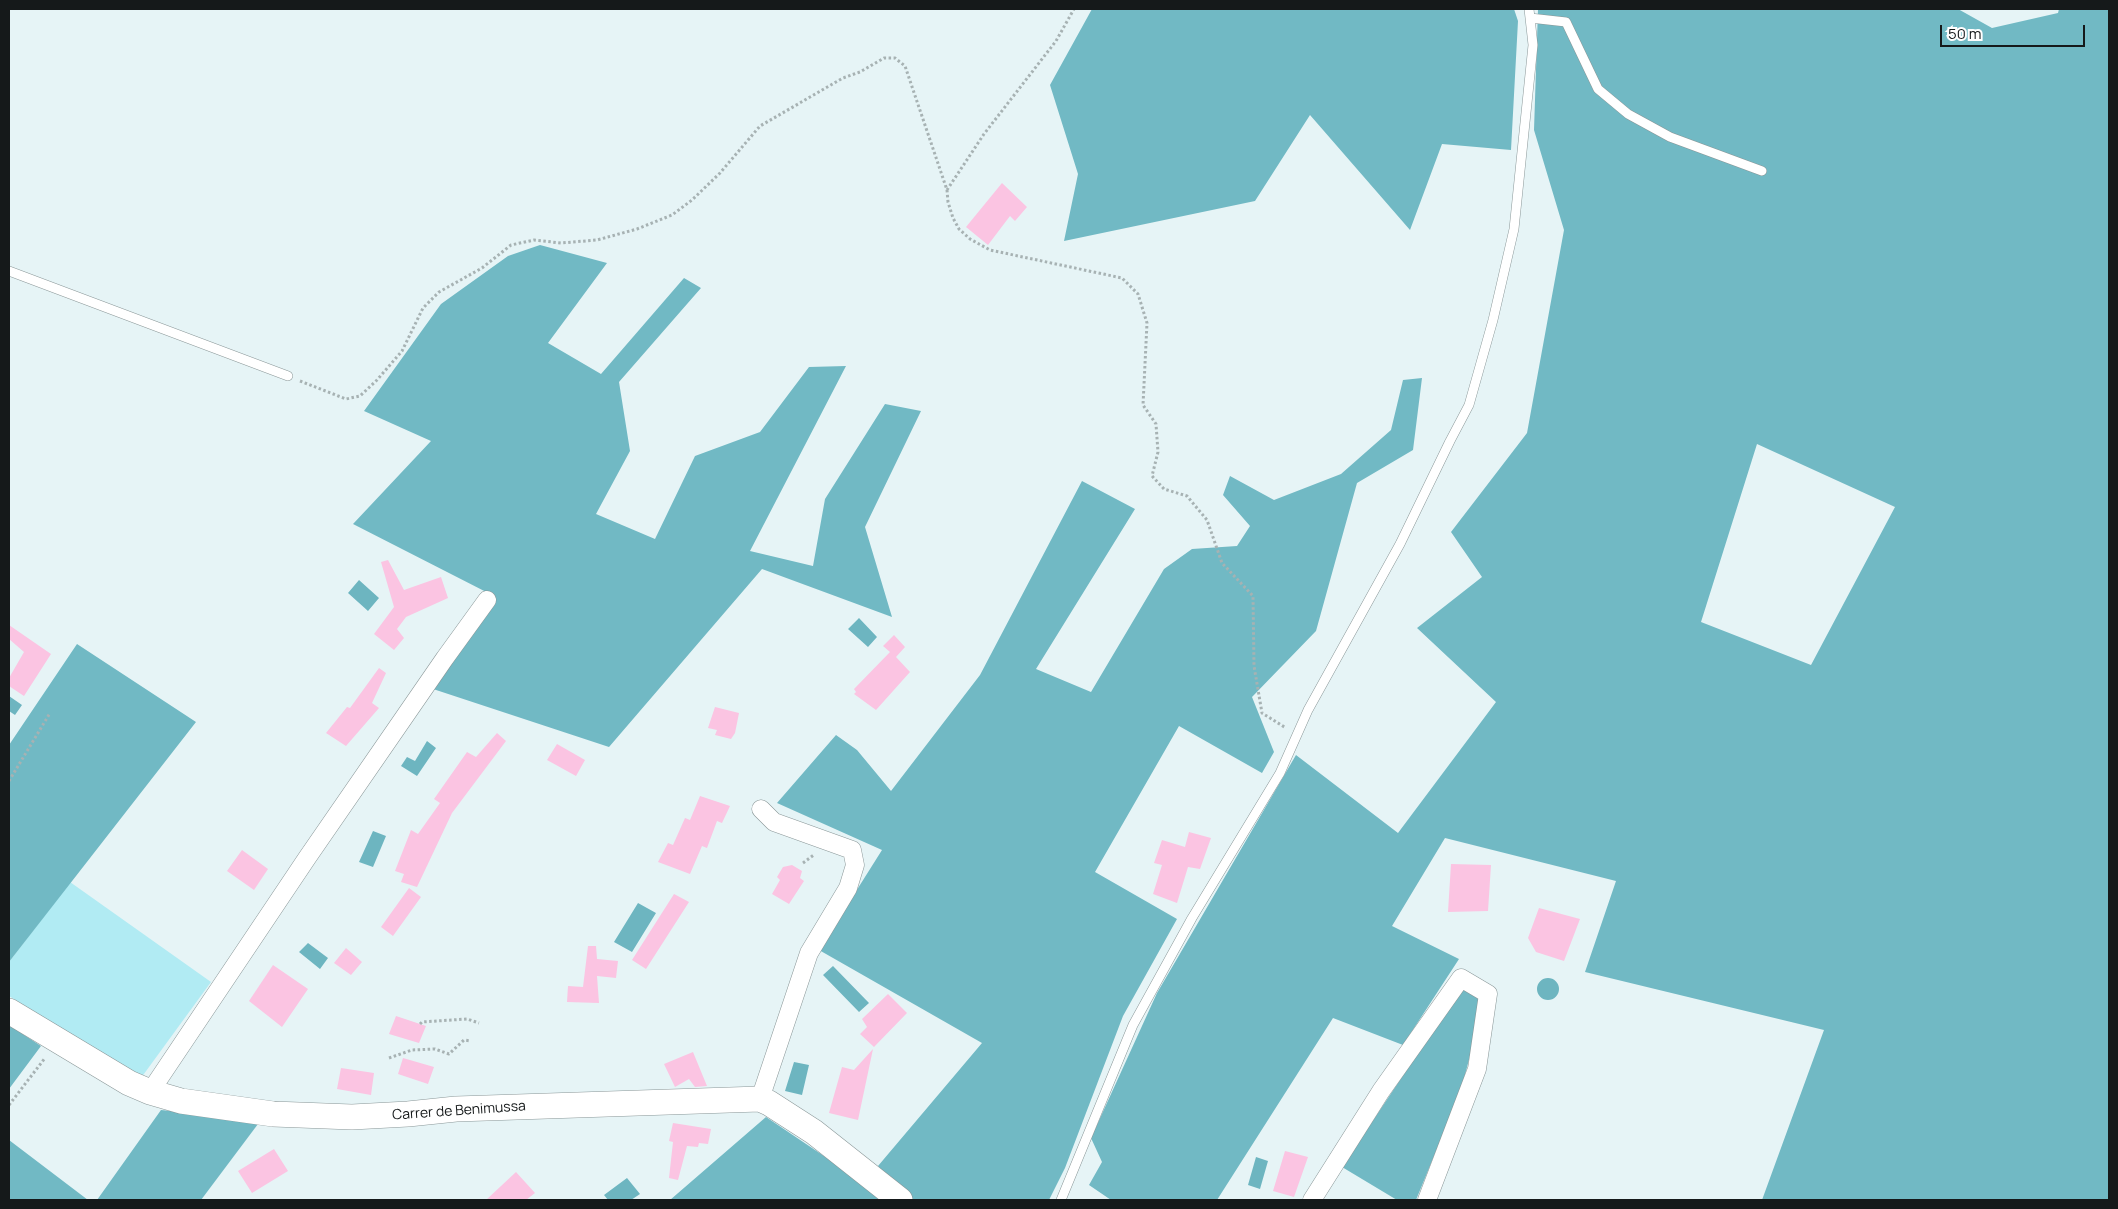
<!DOCTYPE html>
<html>
<head>
<meta charset="utf-8">
<style>
	body { margin:0 }
	#map { position:relative; width:2118px; height:1209px; overflow:hidden; background:#e6f4f6; font-family:Manrope,sans-serif }
	canvas { display:block }
	.frame { position:absolute; inset:0; border:10px solid #15191a; pointer-events:none }
	.scale { position:absolute; left:1940px; top:25px; width:145px; height:22px; box-sizing:border-box; border:2px solid #15191a; border-top:0; padding-left:6px; font-size:15px; line-height:18px; white-space:nowrap; color:#15191a; -webkit-text-stroke:4px #fff; paint-order:stroke }
</style>
</head>
<body>
<div id="map">
<canvas width="2118" height="1209"></canvas>
<div class="frame"></div>
<div class="scale">50 m</div>
</div>
<script>
const g = document.querySelector('canvas').getContext('2d');
g.lineJoin = 'round';
function paint(path, color) { g.fillStyle = color; g.fill(path, 'evenodd'); }
const shape = rows => new Path2D(rows.map(r => 'M' + r).join(''));
function strokePath(path, color, width, dash) { g.strokeStyle = color; g.lineWidth = width; g.lineCap = dash ? 'butt' : 'round'; g.setLineDash(dash || []); g.stroke(path); }
function write(font, color, halo, rows, align = 'center') {
  g.font = font + ' Manrope,sans-serif'; g.lineWidth = 4.5; g.setLineDash([]); g.textBaseline = 'middle'; g.strokeStyle = halo; g.fillStyle = color; for (const [text, x, y, turn = 0] of rows) {
    g.save(); g.translate(x, y); g.rotate((+turn || 0) * Math.PI / 180); g.textAlign = isNaN(turn) ? turn : align; if (halo) g.strokeText(text, 0, 0); g.fillText(text, 0, 0); g.restore();
  }
}
paint(shape([
	[70,882,211,982,141,1078,9,996,9,962]
]), '#b1ebf3');
paint(shape([
	[1092,9,1514,9,1518,21,1511,150,1442,144,1410,230,1310,115,1255,201,1064,241,1078,174,1050,85],
	[1538,9,1958,9,1992,28,2058,13,2059,9,2109,9,2109,1200,1762,1200,1824,1030,1585,972,1616,881,1445,838,1392,926,1459,959,1403,1045,1333,1018,1217,1200,1111,1200,1089,1185,1102,1162,1091,1138,1157,993,1296,755,1398,833,1496,702,1417,628,1482,577,1451,532,1527,433,1564,230,1534,130],
	[1757,444,1895,507,1811,665,1701,622],
	[540,245,607,263,548,343,601,374,684,278,701,288,619,382,630,451,596,514,655,539,695,456,760,432,809,367,846,366,750,551,813,566,825,499,885,404,921,411,865,527,892,617,762,569,609,747,430,688,496,597,353,524,431,441,364,411,441,304,508,256],
	[1422,378,1413,450,1357,483,1316,631,1252,697,1274,752,1262,773,1179,726,1095,872,1177,919,1123,1016,1065,1168,1049,1200,907,1200,878,1166,982,1043,819,950,882,850,777,803,836,735,857,750,891,791,980,675,1082,481,1135,509,1036,669,1091,692,1164,569,1192,549,1237,546,1250,526,1223,495,1230,476,1274,500,1341,474,1391,430,1403,380],
	[77,644,196,722,9,962,9,745],
	[1462,987,1485,999,1461,1090,1416,1200,1397,1200,1342,1167],
	[9,1025,41,1046,9,1089],
	[161,1110,261,1120,201,1200,97,1200],
	[766,1117,864,1183,882,1200,670,1200],
	[9,1140,88,1200,9,1200]
]), '#71b9c4');
paint(shape([
	[359,580,379,598,368,611,348,593],
	[859,618,877,637,868,647,848,629],
	[9,696,22,705,15,715,9,711],
	[427,741,436,748,417,776,401,766,407,757,415,761],
	[373,831,386,836,373,867,359,862],
	[638,903,656,913,632,952,614,942],
	[308,943,328,958,320,969,299,952],
	[833,966,869,1003,859,1012,823,975],
	'1537 989a11 11 0 1 1 22 0a11 11 0 1 1-22 0Z',
	[794,1062,809,1065,802,1095,785,1091],
	[1256,1157,1268,1161,1260,1189,1248,1185],
	[627,1178,640,1194,631,1200,608,1200,604,1195]
]), '#6db5c0');
paint(shape([
	[1002,183,1027,207,1015,221,1010,216,988,245,966,227],
	[388,560,404,590,441,577,448,598,406,617,397,629,404,638,394,650,374,634,394,607,381,562],
	[9,625,51,654,24,696,9,686,9,678,24,652,9,639],
	[894,635,905,647,896,657,910,672,876,710,854,694,856,692,854,689,890,652,883,646],
	[379,668,386,673,372,703,379,708,346,746,326,733,347,707,350,708],
	[715,707,739,713,735,733,731,739,715,735,717,730,708,728],
	[497,733,506,741,452,813,417,887,401,882,404,874,395,871,411,830,418,834,440,803,434,799,467,752,476,757],
	[557,744,585,760,576,776,547,760],
	[700,796,730,806,722,823,717,821,707,848,702,846,690,874,658,862,668,843,673,845,685,818,690,820],
	[1189,832,1211,838,1200,869,1188,867,1177,903,1153,894,1162,865,1154,863,1162,840,1185,847],
	[242,850,268,869,254,890,227,871],
	[1451,864,1491,865,1488,911,1448,912],
	[792,865,802,871,800,878,804,881,789,904,772,894,780,880,777,877,783,867],
	[409,888,421,897,393,936,381,927],
	[674,894,689,902,646,969,632,960],
	[1539,908,1580,919,1564,961,1536,952,1528,938],
	[588,946,596,946,597,959,618,961,616,978,597,976,599,1003,567,1002,568,986,583,987],
	[346,948,362,962,351,975,334,963],
	[273,965,308,989,282,1027,249,1001],
	[888,994,907,1013,874,1047,860,1034,867,1027,862,1019],
	[396,1016,426,1026,419,1043,389,1034],
	[873,1049,858,1120,829,1113,842,1067,854,1070],
	[693,1052,707,1086,695,1087,689,1079,675,1087,664,1064],
	[403,1058,434,1067,428,1084,398,1074],
	[341,1068,374,1073,371,1095,337,1089],
	[673,1123,711,1129,708,1144,699,1143,698,1147,687,1146,678,1180,669,1178,673,1142,669,1141],
	[274,1149,288,1171,252,1193,238,1171],
	[1285,1151,1308,1157,1294,1197,1273,1191],
	[516,1172,535,1193,526,1200,486,1200]
]), '#fbc4e2');
const lane = shape([
	[1530,18,1566,22,1598,89,1628,114,1670,137,1762,171],
	[9,271,288,376],
	[1061,1200,1133,1025,1192,918,1280,773,1308,710,1400,544,1450,441,1469,405,1493,320,1514,229,1533,45,1529,9]
]);
const street = shape([
	[150,1092,307,858,445,658,487,600],
	[760,1099,809,953,848,888,855,865,852,850,774,822,761,809],
	[1312,1200,1381,1091,1461,978,1488,994,1477,1069,1427,1200]
]);
const secondary = shape([
	[9,1011,129,1083,150,1092,181,1101,273,1114,352,1117,408,1114,456,1109,760,1099,769,1103,814,1132,900,1200]
]);
strokePath(lane, '#8a9798', 10);
strokePath(street, '#8a9798', 19);
strokePath(secondary, '#8a9798', 26);
strokePath(shape([
	[947,190,948,202,953,218,959,229,970,239,990,250,1122,278,1138,294,1147,323,1143,405,1156,424,1158,452,1152,476,1164,489,1187,496,1207,520,1222,563,1253,596,1254,666,1262,713,1286,728],
	[300,381,346,399,360,396,377,380,402,351,423,308,439,292,482,268,511,245,534,240,561,243,597,240,637,229,672,215,692,200,720,173,760,126,843,78,860,72,884,58,895,58,905,66,947,190,984,134,1056,41,1074,9],
	[9,781,50,713],
	[803,863,815,854],
	[420,1024,422,1022,467,1019,479,1023],
	[389,1058,412,1050,435,1049,449,1054,464,1040,471,1041],
	[9,1105,45,1058]
]), '#a7b2b3', 3, [2.5, 2.5]);
strokePath(lane, '#fff', 9);
strokePath(street, '#fff', 18);
strokePath(secondary, '#fff', 25);
write('14px', '#15191a', '#fff', [
	["Carrer de Benimussa",459,1111,-4]
]);
</script>
</body>
</html>
